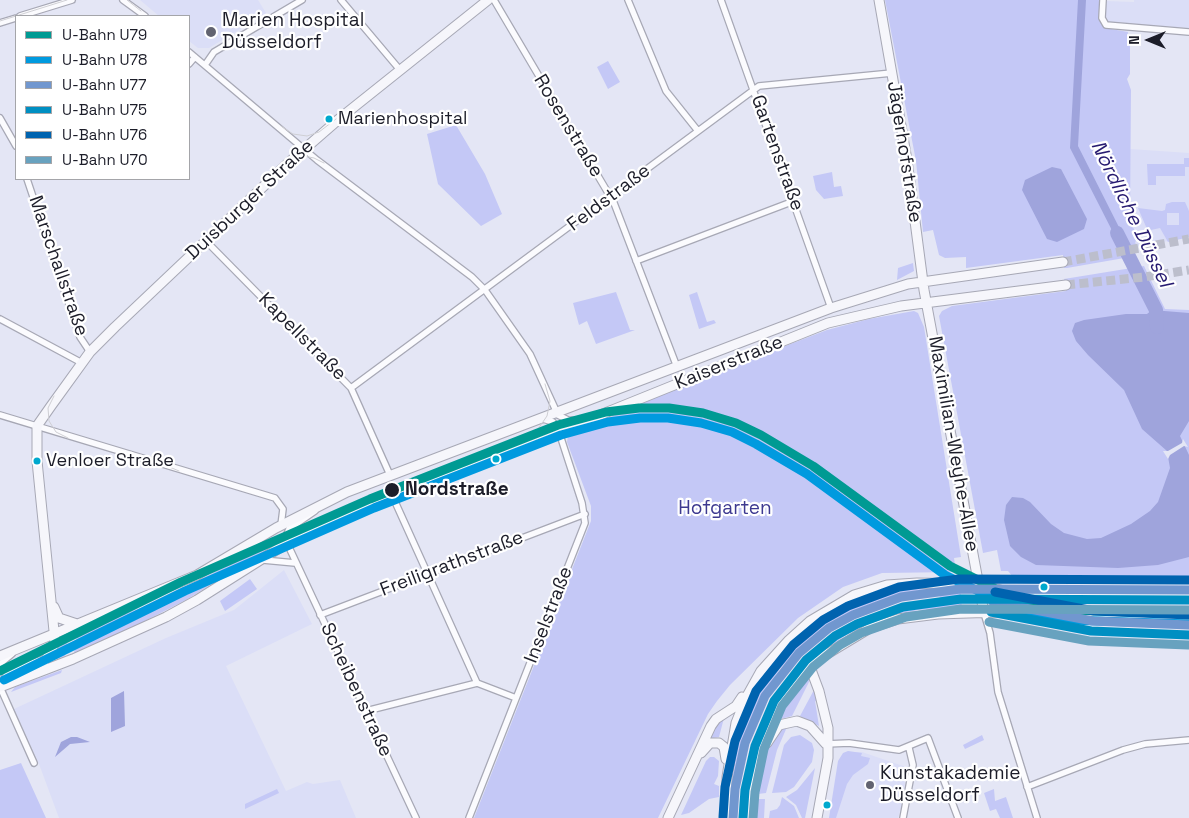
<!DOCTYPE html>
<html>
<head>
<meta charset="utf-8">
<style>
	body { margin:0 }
	#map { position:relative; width:1189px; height:818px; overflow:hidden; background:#e4e6f5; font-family:"Space Grotesk",sans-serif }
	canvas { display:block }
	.legend { position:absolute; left:15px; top:15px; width:175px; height:165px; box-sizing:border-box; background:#fff; border:1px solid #a4a5a9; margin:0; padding:6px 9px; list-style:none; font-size:15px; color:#1c1d29 }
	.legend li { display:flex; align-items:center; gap:10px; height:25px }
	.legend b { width:25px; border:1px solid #a4a5a9 }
	.north { position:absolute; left:1124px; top:15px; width:50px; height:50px; -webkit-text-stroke:4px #fff; paint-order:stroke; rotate:270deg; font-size:14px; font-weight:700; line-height:20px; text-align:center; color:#1c1d29 }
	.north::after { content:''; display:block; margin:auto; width:18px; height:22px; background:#1c1d29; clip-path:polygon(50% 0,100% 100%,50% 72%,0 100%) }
</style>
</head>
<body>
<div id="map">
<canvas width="1189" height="818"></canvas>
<ul class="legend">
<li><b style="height:6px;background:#009a93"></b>U-Bahn U79</li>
<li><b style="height:6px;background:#009adf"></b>U-Bahn U78</li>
<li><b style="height:6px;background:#7197cf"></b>U-Bahn U77</li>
<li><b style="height:6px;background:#008fc2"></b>U-Bahn U75</li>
<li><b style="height:6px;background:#0063af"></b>U-Bahn U76</li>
<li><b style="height:6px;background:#68a2bf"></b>U-Bahn U70</li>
</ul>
<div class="north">N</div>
</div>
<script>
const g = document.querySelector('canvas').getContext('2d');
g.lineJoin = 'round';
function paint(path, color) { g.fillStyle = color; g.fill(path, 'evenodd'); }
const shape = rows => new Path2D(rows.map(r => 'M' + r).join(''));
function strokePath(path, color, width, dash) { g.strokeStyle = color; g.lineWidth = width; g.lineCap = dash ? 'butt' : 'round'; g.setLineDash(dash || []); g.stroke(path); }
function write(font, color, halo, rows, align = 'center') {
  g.font = font + ' "Space Grotesk",sans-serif'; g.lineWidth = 4.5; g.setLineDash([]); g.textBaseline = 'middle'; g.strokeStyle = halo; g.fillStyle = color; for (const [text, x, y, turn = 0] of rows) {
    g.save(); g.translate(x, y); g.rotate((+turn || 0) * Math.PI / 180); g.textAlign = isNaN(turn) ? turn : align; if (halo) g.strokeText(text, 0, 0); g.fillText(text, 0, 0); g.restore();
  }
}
paint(shape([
	[140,0,258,0,266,13,209,48,198,48,189,41,189,16,159,16],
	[1134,0,1189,0,1189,28,1105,22,1105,1,1134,2],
	[1130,149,1189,153,1189,237,1137,247,1135,242,1139,239,1130,221],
	[284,570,312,624,226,666,286,791,307,782,313,784,340,780,356,818,59,818,39,764,14,709,166,638,234,610],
	[851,752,862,752,906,767,904,796,898,818,829,818]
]), '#dbdef7');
paint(shape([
	[885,0,1101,0,1100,20,1102,25,1111,29,1128,32,1127,40,1130,44,1130,74,1127,79,1131,90,1130,221,1139,239,1135,242,1137,247,1126,249,1130,257,1067,268,1064,268,1063,255,966,268,966,257,945,258,939,255,933,230,923,232,916,161],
	[608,61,620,82,608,89,597,67],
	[456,125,485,174,502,214,481,226,438,184,427,134],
	[1184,158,1189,158,1189,167,1185,167,1185,176,1156,176,1156,185,1148,185,1147,164,1184,164],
	[832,172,834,187,841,186,843,196,824,199,816,190,813,176],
	[1172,202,1185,202,1189,211,1189,237,1168,242,1160,228,1151,230,1147,229,1138,208,1162,211,1165,210,1166,204],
	[1179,213,1179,225,1167,225,1167,213],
	[913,263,914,271,897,280,898,268],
	[1144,266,1165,309,1189,310,1189,579,1179,580,1013,577,1008,571,1001,571,997,550,983,553,939,316,942,311,952,306,1066,291,1064,279],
	[616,292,630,330,635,330,596,344,587,321,579,325,573,303],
	[697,292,707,322,714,320,716,323,699,329,689,295],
	[914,311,918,313,924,327,961,557,954,558,956,572,882,573,843,587,798,618,730,685,717,701,708,714,658,818,474,818,591,521,591,506,567,442,568,435,707,376,827,330,869,319],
	[272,537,276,544,186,600,137,625,74,653,78,630,144,607,223,568],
	[250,579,257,589,225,611,220,601],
	[918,586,960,587,962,608,918,610,879,620,848,634,820,653,795,677,774,705,758,739,748,774,755,742,768,711,787,681,805,660,834,636,865,619,901,606,940,601,939,588,909,592,865,606,831,624,810,639,780,669,759,701,741,745,730,802,731,771,740,720,761,677,793,642,821,619,852,601,872,593,890,588],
	[69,634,65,656,57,659,60,637],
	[43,645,48,649,41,657,7,671,0,677,0,668,2,665,31,653],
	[62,670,61,673,11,692,15,687],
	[809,675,810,680,792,716,777,720,786,703],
	[815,688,821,704,815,701,819,726,800,716],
	[724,718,719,737,708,739,714,725],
	[787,727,777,750,766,793,758,794,768,744,780,729],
	[800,735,812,743,814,750,812,762,794,787,786,792,772,793,784,745,791,737],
	[982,735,984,740,965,749,963,745],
	[848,751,862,753,861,756,870,758,868,764,853,775,847,784,836,818,829,818,838,761,843,753],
	[710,757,714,757,719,761,718,776,714,784,719,786,719,797,709,799,689,813,681,815,706,761],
	[21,763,46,818,0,818,0,770],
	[815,768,805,818,802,818,796,805,786,797,797,790],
	[277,789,279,793,245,809,245,804],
	[994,789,995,801,1006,797,1013,818,1000,818,996,809,990,811,984,793],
	[782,797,794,806,799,818,769,818,770,811,777,809,780,805],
	[758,799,765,799,764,818,756,818]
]), '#c4c8f6');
paint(shape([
	[1078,0,1086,0,1078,146,1130,249,1122,250,1070,148],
	[1052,167,1061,169,1087,219,1084,229,1057,242,1047,239,1022,190,1025,180],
	[1138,266,1148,286,1141,287,1131,267],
	[1150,291,1158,306,1150,306,1143,292],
	[1152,310,1189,313,1189,421,1180,436,1189,455,1189,557,1158,565,1118,568,1036,565,1021,557,1010,546,1004,520,1006,505,1012,497,1023,498,1030,502,1051,524,1064,533,1087,539,1101,538,1131,524,1150,511,1158,502,1170,468,1167,451,1142,429,1124,390,1088,355,1076,341,1072,331,1075,323,1084,320,1126,314,1147,314],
	[124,691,125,726,111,732,111,698],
	[77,737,90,742,70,744,55,757,61,742,71,737]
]), '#9fa4dc');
paint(shape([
	[1183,439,1188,447,1184,446,1170,455,1168,459,1163,451,1168,451,1182,443]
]), '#e4e6f5');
strokePath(shape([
	[1117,233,1156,310,1157,327]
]), '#9fa4dc', 14);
strokePath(shape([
	[1063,262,1189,239],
	[1066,285,1144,277,1189,270]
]), '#bcbecc', 9, [9, 4.5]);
const street = shape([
	[123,0,145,16],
	[341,0,400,70],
	[494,0,614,203,677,367],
	[628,0,666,91,698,131],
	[721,0,831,308],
	[1103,0,1102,18,1106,25,1189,32],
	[20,16,72,0],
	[0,23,16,18],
	[189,52,317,160,472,277,485,290,530,354,558,415,568,420,582,421],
	[189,64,195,57],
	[205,65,214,52,302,0],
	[0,118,16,146],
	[27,179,80,337,90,352],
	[206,241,351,388,390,475],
	[636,261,794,201],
	[0,319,82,363],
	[351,388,759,86,892,73],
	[0,415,275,498,283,509,281,525],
	[392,495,477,683],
	[315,511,289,529,286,536,287,543,416,818],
	[263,560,295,563],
	[984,613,990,633,998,692,1037,818],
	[320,615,585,514],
	[0,664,12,654],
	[0,687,34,763],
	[366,711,477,683,516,698],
	[826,744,849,743,899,750,928,738,958,818],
	[1027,787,1123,750,1145,744,1189,740],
	[469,818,585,523,582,503,559,432,553,422,543,419],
	[903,818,913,765,909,748]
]);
const secondary = shape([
	[879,0,907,160,924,290,984,613],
	[54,607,59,618,77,624],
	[1015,612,1009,609,1007,603,1009,595,1015,592],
	[0,656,197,575,276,528,347,492,831,308,908,284,1063,262],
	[810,667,819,691,828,728,828,758,817,818],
	[0,687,73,659,166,617,197,600,303,533,339,515,548,436,828,323,901,306,1066,285],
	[0,687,10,673,45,660,51,653,55,641,37,461,37,426,51,406,90,352,115,327,285,166,339,119,488,0],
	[767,743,779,725,797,721,810,726,826,744],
	[701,753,710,743,719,743,724,747,726,759],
	[668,818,711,726,716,719,736,706,742,697],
	[726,818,727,777,736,723,746,698,761,671,789,640,810,621,854,595,887,585,917,583,978,584,1004,591,1021,592,1189,596],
	[750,818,752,784,759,747,782,701,801,676,822,657,870,628,898,619,938,614,999,612,1189,616]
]);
strokePath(street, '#a7a8b5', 8);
strokePath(secondary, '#a7a8b5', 11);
strokePath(street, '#fbfbfe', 5.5);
strokePath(secondary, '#f6f6fb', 9);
strokePath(shape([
	[127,0,141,11],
	[0,21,67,0],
	[281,126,293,134,307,136,319,132,336,119],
	[284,165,293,159,304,156,314,158,324,163],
	[54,396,48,408,49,421,56,432,68,438],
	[522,437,538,429,547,416,550,401,545,384],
	[153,460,179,471]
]), '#cfcfd4', 1);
strokePath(shape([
	[0,671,181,582,370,499,558,425,606,412,639,408,669,408,703,413,736,423,761,435,813,466,950,566,1002,592,1028,601,1070,610,1189,614]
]), '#009a93', 9);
strokePath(shape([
	[4,680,185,591,374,508,561,435,608,422,640,418,668,418,701,423,732,432,756,444,807,474,945,575,999,601,1026,611,1069,620,1189,624]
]), '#009adf', 9);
strokePath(shape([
	[993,602,1093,621,1189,625],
	[733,818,735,789,745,743,765,696,799,653,829,628,853,615,901,597,960,589,1189,590]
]), '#7197cf', 9);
strokePath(shape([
	[991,612,1091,631,1189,635],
	[743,818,745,790,755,746,774,701,806,660,835,636,857,624,903,607,961,599,1189,600]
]), '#008fc2', 9);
strokePath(shape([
	[995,592,1094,611,1189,615],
	[723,817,725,787,735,741,756,691,793,645,823,620,848,606,899,587,959,579,1189,580]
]), '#0063af', 9);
strokePath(shape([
	[989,622,1089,641,1188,645],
	[753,818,755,792,764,749,782,706,813,667,840,645,861,633,906,617,961,609,1189,610]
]), '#68a2bf', 9);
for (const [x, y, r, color] of [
	[211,32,6,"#626370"],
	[329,119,4.5,"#00a9ce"],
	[496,459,4.5,"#00a9ce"],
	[37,461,4.5,"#00a9ce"],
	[392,490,8,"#1c1d29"],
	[1044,587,4.5,"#00a9ce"],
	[870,785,5,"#626370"],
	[827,805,4.5,"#00a9ce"]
]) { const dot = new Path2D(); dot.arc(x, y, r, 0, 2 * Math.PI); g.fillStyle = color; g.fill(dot); strokePath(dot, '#fff', 2); }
write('18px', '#1c1d29', '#fff', [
	["Marienhospital",338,119],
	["Venloer Straße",46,461]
], 'left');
write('19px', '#1c1d29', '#fff', [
	["Marien Hospital",222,21],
	["Düsseldorf",222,43],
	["Kunstakademie",880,774],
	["Düsseldorf",880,796]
], 'left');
write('19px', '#1c1d29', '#fff', [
	["Rosenstraße",568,126,59],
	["Jägerhofstraße",904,152,81],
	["Gartenstraße",777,153,70],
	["Feldstraße",609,198,-37],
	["Duisburger Straße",250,200,-43],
	["Marschallstraße",58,266,71],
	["Kapellstraße",302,337,45],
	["Kaiserstraße",729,363,-22],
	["Maximilian-Weyhe-Allee",953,444,80],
	["Freiligrathstraße",452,564,-21],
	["Inselstraße",549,615,-69],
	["Scheibenstraße",356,690,65]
]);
write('bold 19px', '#1c1d29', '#fff', [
	["Nordstraße",405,490]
], 'left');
write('19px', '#3d3990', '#fff', [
	["Hofgarten",725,509]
]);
write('italic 20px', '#261a70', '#fff', [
	["Nördliche Düssel",1131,214,64]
]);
</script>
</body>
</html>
